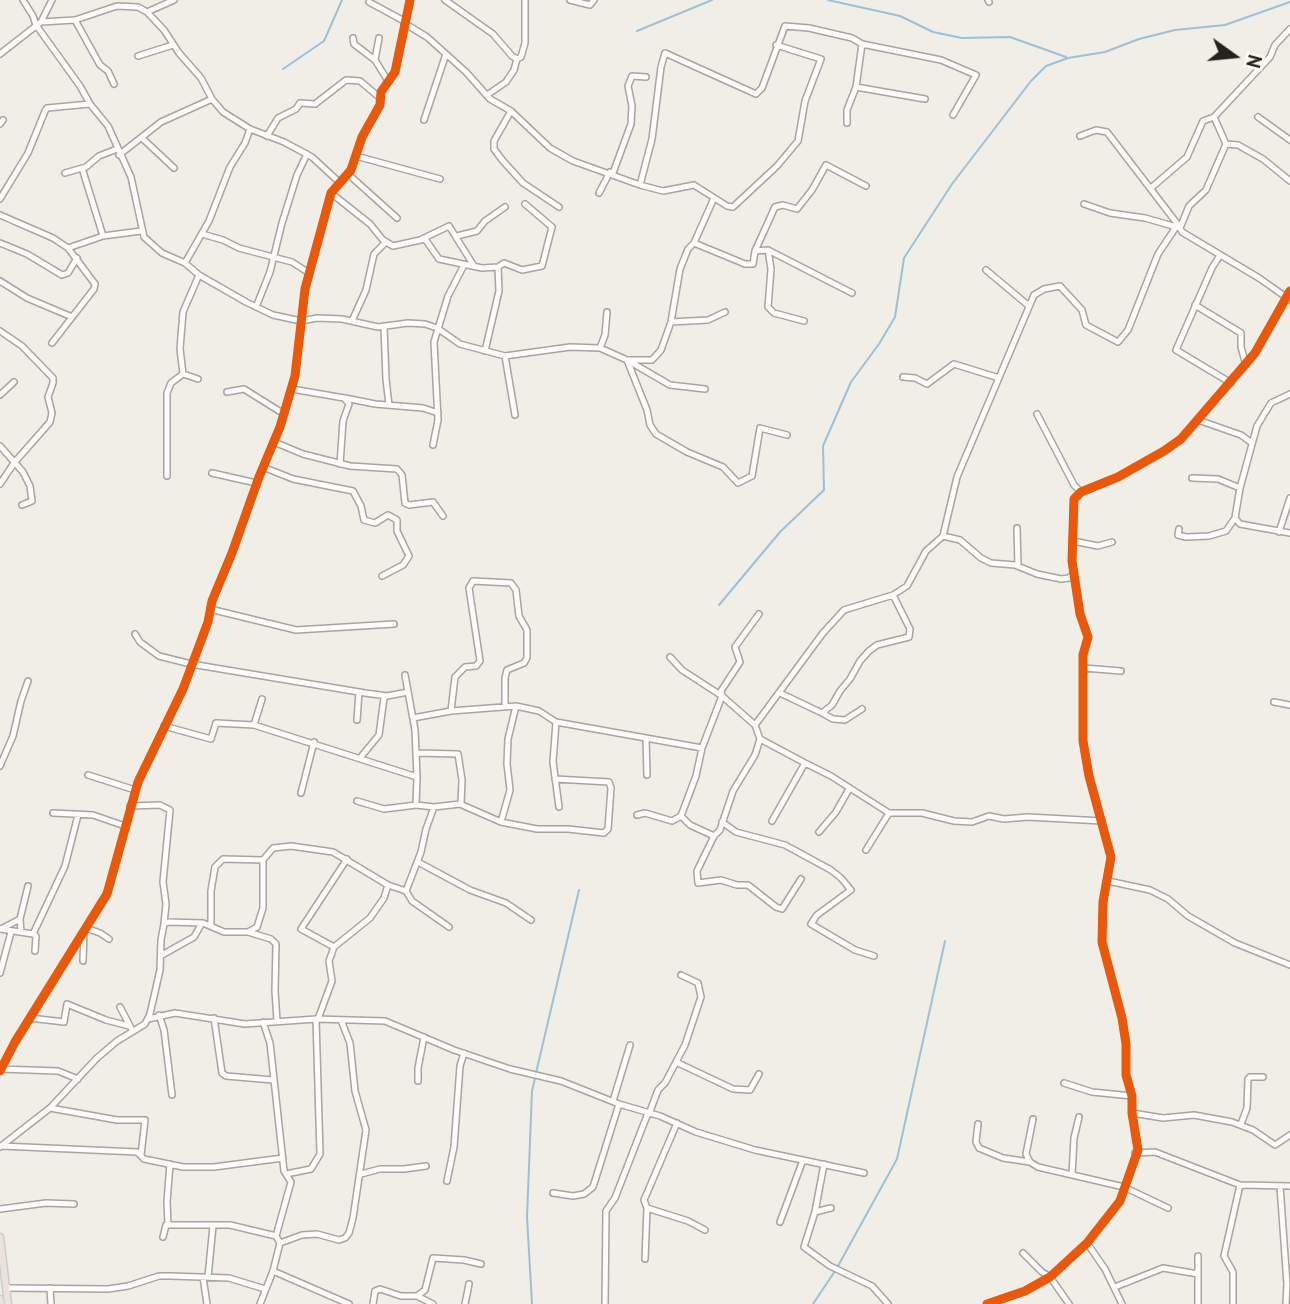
<!DOCTYPE html>
<html>
<head>
<meta charset="utf-8">
<style>
	body { margin:0 }
	#map { position:relative; width:1290px; height:1304px; overflow:hidden; background:#f0eee6; font-family:"PT Sans",sans-serif }
	canvas { display:block }
	.north { position:absolute; left:1199px; top:21px; width:70px; height:70px; -webkit-text-stroke:5px #fffdf5; paint-order:stroke; rotate:105deg; font-size:19px; font-weight:700; line-height:28px; text-align:center; color:#23221d }
	.north::after { content:''; display:block; margin:auto; width:24px; height:32px; background:#23221d; clip-path:polygon(50% 0,100% 100%,50% 72%,0 100%) }
</style>
</head>
<body>
<div id="map">
<canvas width="1290" height="1304"></canvas>
<div class="north">N</div>
</div>
<script>
const g = document.querySelector('canvas').getContext('2d');
g.lineJoin = 'round';
const shape = rows => new Path2D(rows.map(r => 'M' + r).join(''));
function strokePath(path, color, width, dash) { g.strokeStyle = color; g.lineWidth = width; g.lineCap = dash ? 'butt' : 'round'; g.setLineDash(dash || []); g.stroke(path); }
strokePath(shape([
	[828,0,900,16,933,32,962,38,1010,37,1066,57],
	[637,31,712,0],
	[283,69,324,41,342,0],
	[719,605,780,532,824,490,823,446,851,382,879,344,895,317,904,258,952,184,1031,81,1046,66,1068,58,1105,52,1139,39,1175,30,1225,25,1290,2],
	[536,1073,579,890],
	[838,1266,897,1159,945,941],
	[532,1304,527,1217,532,1091,535,1078],
	[813,1304,835,1271]
]), '#9dc0d6', 2);
const minor = shape([
	[23,0,33,16,36,25,80,86,90,104,108,126,131,177,144,237,162,253,185,263,199,275,246,302,273,315,301,321,317,318,342,319,378,327,408,323,425,324,437,328,460,344,505,356,570,347,600,348,627,360,652,360,661,350,671,322,708,320,725,312],
	[445,0,493,34,512,56,517,59,521,57,525,43,525,0],
	[570,0,590,5,594,0],
	[988,0,989,2],
	[369,2,404,21],
	[147,12,174,0],
	[75,20,100,65,108,71,114,84],
	[41,22,52,0],
	[404,23,427,37,466,72,490,99,511,111,550,148,573,161,640,185,652,139,661,67,665,53,756,94,762,88,785,26,809,28,852,38,862,44,941,60,976,75,953,115],
	[353,38,354,44,375,60],
	[379,38,375,60,388,81],
	[0,54,41,22,75,20,117,6,138,7,147,12,164,30,179,53,201,78,212,99,223,112,250,129,284,142,312,157,339,182],
	[138,56,173,45],
	[856,87,925,99],
	[487,95,506,82,514,70,517,59],
	[511,111,494,141,494,149,503,161,523,183,559,207],
	[1258,117,1290,140],
	[424,120,446,54],
	[847,123,847,110,856,87,862,44],
	[0,124,3,120],
	[267,136,278,118,296,109,300,103,315,104,346,80,360,81,380,98],
	[1080,136,1096,130,1107,132,1179,226],
	[143,139,174,168],
	[1226,144,1238,145,1263,159,1290,181],
	[119,155,161,122,212,99],
	[356,156,440,179],
	[82,168,103,236],
	[65,173,86,167,99,156,117,149],
	[613,173,631,124,632,106,628,86,632,76,646,77],
	[348,174,397,218],
	[640,185,663,191,694,185,727,206,733,207,777,166,798,141,805,101,821,59,776,45],
	[1151,188,1187,157,1203,121,1214,117],
	[331,193,370,224,383,240,393,246,425,239,439,259,482,268,498,267,504,263,522,270,542,266,552,227,525,204],
	[599,193,610,172],
	[714,198,694,243,745,264,753,264,755,251,775,207,783,205,797,209,812,190,826,165,866,186],
	[0,199,28,153,45,111,47,108,90,104],
	[1084,204,1110,213,1145,218,1180,228,1182,232,1259,278,1290,300],
	[0,215,53,238,68,248,95,284,94,289,52,343],
	[1180,228,1189,206,1206,190,1226,144,1214,117,1270,57,1275,45,1290,29],
	[202,234,223,240,239,248,292,262,309,273],
	[457,236,477,231,485,221,505,207],
	[422,239,449,226,474,266],
	[0,243,27,254,62,275,68,273,77,258],
	[68,248,103,236,141,231],
	[768,250,771,269,768,307,774,313,804,321],
	[755,251,768,250,852,293],
	[1220,255,1212,268,1176,350,1231,383],
	[185,263,209,221,230,167,245,143,250,129],
	[986,270,1029,306],
	[0,281,27,298,72,317],
	[1195,305,1241,333,1241,347,1246,365],
	[256,307,270,272,282,223,297,175,307,154],
	[352,321,366,290,374,254,386,242],
	[671,322,680,269,688,249,694,243],
	[384,327,386,379,389,405],
	[0,331,22,346,53,378,53,383,48,397,52,413,50,422,14,463,0,484],
	[600,348,605,335,607,312],
	[485,351,499,291,498,267],
	[505,356,515,415],
	[903,377,915,378,927,384,954,364,999,378],
	[198,379,183,374,180,349,183,312,199,275],
	[292,389,344,398,349,404,343,421,340,464],
	[705,389,670,385,627,360,647,410,650,425,656,434,687,452,723,467,738,483,752,476,760,428,787,435],
	[227,392,244,389,284,414],
	[0,395,14,382],
	[345,398,375,404,423,408,438,413],
	[1037,414,1074,485,1081,492],
	[1198,420,1241,435,1252,443],
	[274,442,303,454,350,466,397,469,402,475,405,503,409,505,433,502,443,516],
	[433,445,438,420,434,342,448,296,464,265],
	[0,446,23,472,30,486,32,501,22,505],
	[263,467,293,479,353,491,361,506,364,520,375,523,388,515,397,520,397,531,409,556,403,565,382,576],
	[212,473,256,483],
	[167,476,167,393,171,383,183,374],
	[1192,478,1218,479,1240,488],
	[1235,518,1240,524,1290,533],
	[1017,528,1018,566],
	[1179,529,1178,535,1186,537,1209,536,1226,531,1235,518,1240,488,1257,426,1271,403,1290,394],
	[1279,532,1290,498],
	[943,536,957,477,1034,295,1044,289,1060,286,1082,310,1086,325,1118,342,1128,330,1158,254,1176,227],
	[1073,541,1098,546,1112,542],
	[210,609,296,630,394,624],
	[135,634,140,642,159,656,191,664,365,693,387,696,408,692],
	[670,657,682,670,722,696,721,691,740,662,735,647,759,614],
	[1084,668,1121,671],
	[405,675,415,730,417,777,416,805,434,807],
	[780,693,822,713,832,705,840,691,850,679,860,661,869,651,877,645,909,637,910,629,893,595],
	[1274,702,1290,705],
	[451,711,455,677,465,667,476,666,480,661,469,588,473,581,511,583,516,590,519,616,527,630,527,658,524,663,507,670,505,678,505,706],
	[822,713,833,719,845,720,862,709],
	[413,718,451,711,516,706,539,711,556,722,702,748],
	[357,720,359,692],
	[556,722,553,762,559,807],
	[254,725,262,699],
	[164,726,211,739,216,723,254,725,417,777],
	[646,738,647,775],
	[760,739,805,763,772,821],
	[416,753,458,754,462,780,461,804],
	[360,758,379,735,384,698,387,696],
	[805,763,831,776,889,813,866,850],
	[0,766,13,736,21,701,28,681],
	[88,775,135,790],
	[301,793,314,742],
	[357,801,384,809,416,805],
	[130,806,160,805,170,810,163,882,166,904,164,924],
	[53,813,93,815,125,826],
	[889,813,922,813,954,821,972,822,989,816,1004,819,1028,817,1102,821],
	[637,815,645,813,672,821,681,816,696,776,702,748,722,696,755,725,823,633,844,610,893,595,907,586,926,551,943,536,960,540,981,558,991,563,1015,565,1037,574,1061,579,1069,578,1073,574],
	[681,816,690,825,714,836,720,830,733,791,755,755,760,739,755,725],
	[501,822,510,790,507,764,508,739,516,706],
	[722,822,736,832,785,845,831,870,841,878,851,890,817,915,811,924,855,950,874,956],
	[819,832,836,812,849,789],
	[714,836,697,871,698,883,721,880,737,885,748,885,776,907,782,909,801,879],
	[418,862,470,890,506,903,531,920],
	[1108,881,1150,890,1168,899,1188,916,1235,943,1290,965],
	[406,891,412,901,449,927],
	[211,925,211,891,215,867,223,859,263,860],
	[86,928,100,933,109,939],
	[0,929,33,934,36,936,35,951],
	[1,929,20,919],
	[21,932,20,919,28,886],
	[248,932,271,939,276,944,275,991,277,1021],
	[33,934,65,866,78,815],
	[334,947,301,929,347,859],
	[162,955,194,937,202,923],
	[83,961,84,931],
	[0,973,11,932],
	[120,1007,131,1028],
	[159,1015,164,1030,172,1095],
	[30,1018,64,1022,67,1004,106,1020,129,1026],
	[214,1018,222,1073,226,1076,273,1080],
	[148,1019,175,1013,245,1024,316,1019,385,1021,454,1050,510,1069,561,1081,619,1104,660,1116,696,1132,755,1150,864,1173],
	[318,1019,332,981,329,961,334,947,370,918,384,898,388,885],
	[676,1062,733,1089,750,1090,759,1074],
	[0,1069,58,1071,78,1079],
	[0,1071,15,1042,107,894,138,782,183,689,208,622,212,601,232,553,259,477,280,427,295,376,305,289,331,193,351,170,362,137,380,105,381,92,395,72,410,0],
	[418,1081,418,1068,424,1037],
	[1064,1083,1092,1092,1132,1096],
	[613,1101,630,1045],
	[50,1108,117,1120,145,1120,141,1155],
	[1132,1113,1163,1118,1194,1115,1232,1122,1253,1130,1275,1145,1290,1135],
	[649,1114,658,1090,665,1083,685,1045,701,997,698,983,681,975],
	[1033,1119,1026,1154,1030,1162,1038,1167,1124,1187,1168,1208],
	[978,1124,976,1142,979,1148,1003,1158,1030,1162],
	[1241,1124,1247,1108,1248,1079,1250,1077,1263,1077],
	[2,1146,137,1152,144,1159,183,1167,214,1167,283,1158],
	[0,1147,50,1108,97,1058,117,1041,145,1024,150,1014,160,970,161,940,164,924,168,922,203,923,224,932,248,932,257,927,263,908,263,860,273,848,291,846,333,852,388,885,406,891,421,852,426,829,434,807,460,804,501,822,537,829,568,829,604,833,608,829,611,788,609,782,555,779],
	[1135,1153,1155,1152,1240,1185,1290,1186],
	[286,1174,311,1169,320,1154,316,1019],
	[361,1174,380,1169,404,1169,426,1166],
	[1072,1175,1074,1138,1079,1117],
	[447,1181,454,1147,460,1066,464,1053],
	[1280,1186,1287,1284,1286,1304],
	[553,1193,573,1196,584,1194,593,1187,619,1104],
	[647,1208,688,1221,705,1230],
	[831,1208,815,1212,804,1247,830,1266,872,1286,888,1304],
	[0,1209,46,1203,74,1204],
	[815,1212,824,1164],
	[780,1222,803,1160],
	[168,1225,167,1202,170,1164],
	[163,1237,166,1225,230,1225,276,1236],
	[280,1243,302,1235,317,1234,339,1240,345,1238,349,1233,353,1218,366,1130,355,1091,350,1043,341,1020],
	[1087,1243,1105,1269,1122,1304],
	[1023,1253,1042,1272,1050,1277,1069,1304],
	[645,1259,647,1208,644,1200,677,1123],
	[273,1271,349,1304],
	[203,1277,207,1304],
	[208,1277,213,1226],
	[1115,1287,1163,1268,1198,1274],
	[6,1288,108,1289,128,1286,159,1276,170,1276,229,1278,265,1289],
	[50,1288,51,1304],
	[417,1296,433,1304],
	[260,1304,273,1271,280,1243,276,1236,291,1182,284,1171,270,1043,263,1022],
	[373,1304,375,1291,380,1289,401,1296,417,1296,425,1290,433,1258,464,1260,481,1264],
	[465,1304,469,1284],
	[605,1304,606,1211,615,1198,648,1113],
	[987,1304,1025,1291,1050,1277,1087,1243,1120,1201,1138,1150,1132,1113,1132,1096,1126,1075,1126,1044,1122,1018,1102,942,1103,902,1111,857,1089,776,1083,741,1083,655,1088,637,1080,614,1072,561,1074,499,1081,492,1118,477,1164,451,1181,439,1255,353,1290,291],
	[1198,1304,1198,1256],
	[1233,1304,1233,1272,1224,1256,1240,1185]
]);
const major = shape([
	[0,1237,8,1304],
	[0,1299,1,1304]
]);
strokePath(minor, '#a6a5a0', 8);
strokePath(major, '#cdccc9', 9);
strokePath(minor, '#fdfcfb', 5);
strokePath(major, '#ebe2de', 6);
strokePath(shape([
	[0,1071,15,1042,107,894,138,782,183,689,208,622,212,601,232,553,259,477,280,427,295,376,305,289,331,193,351,170,362,137,380,105,381,92,395,72,410,0],
	[987,1304,1025,1291,1050,1277,1087,1243,1120,1201,1138,1150,1132,1113,1132,1096,1126,1075,1126,1044,1122,1018,1102,942,1103,902,1111,857,1089,776,1083,741,1083,655,1088,637,1080,614,1072,561,1074,499,1081,492,1118,477,1164,451,1181,439,1255,353,1290,291]
]), '#e8590c', 9);
</script>
</body>
</html>
